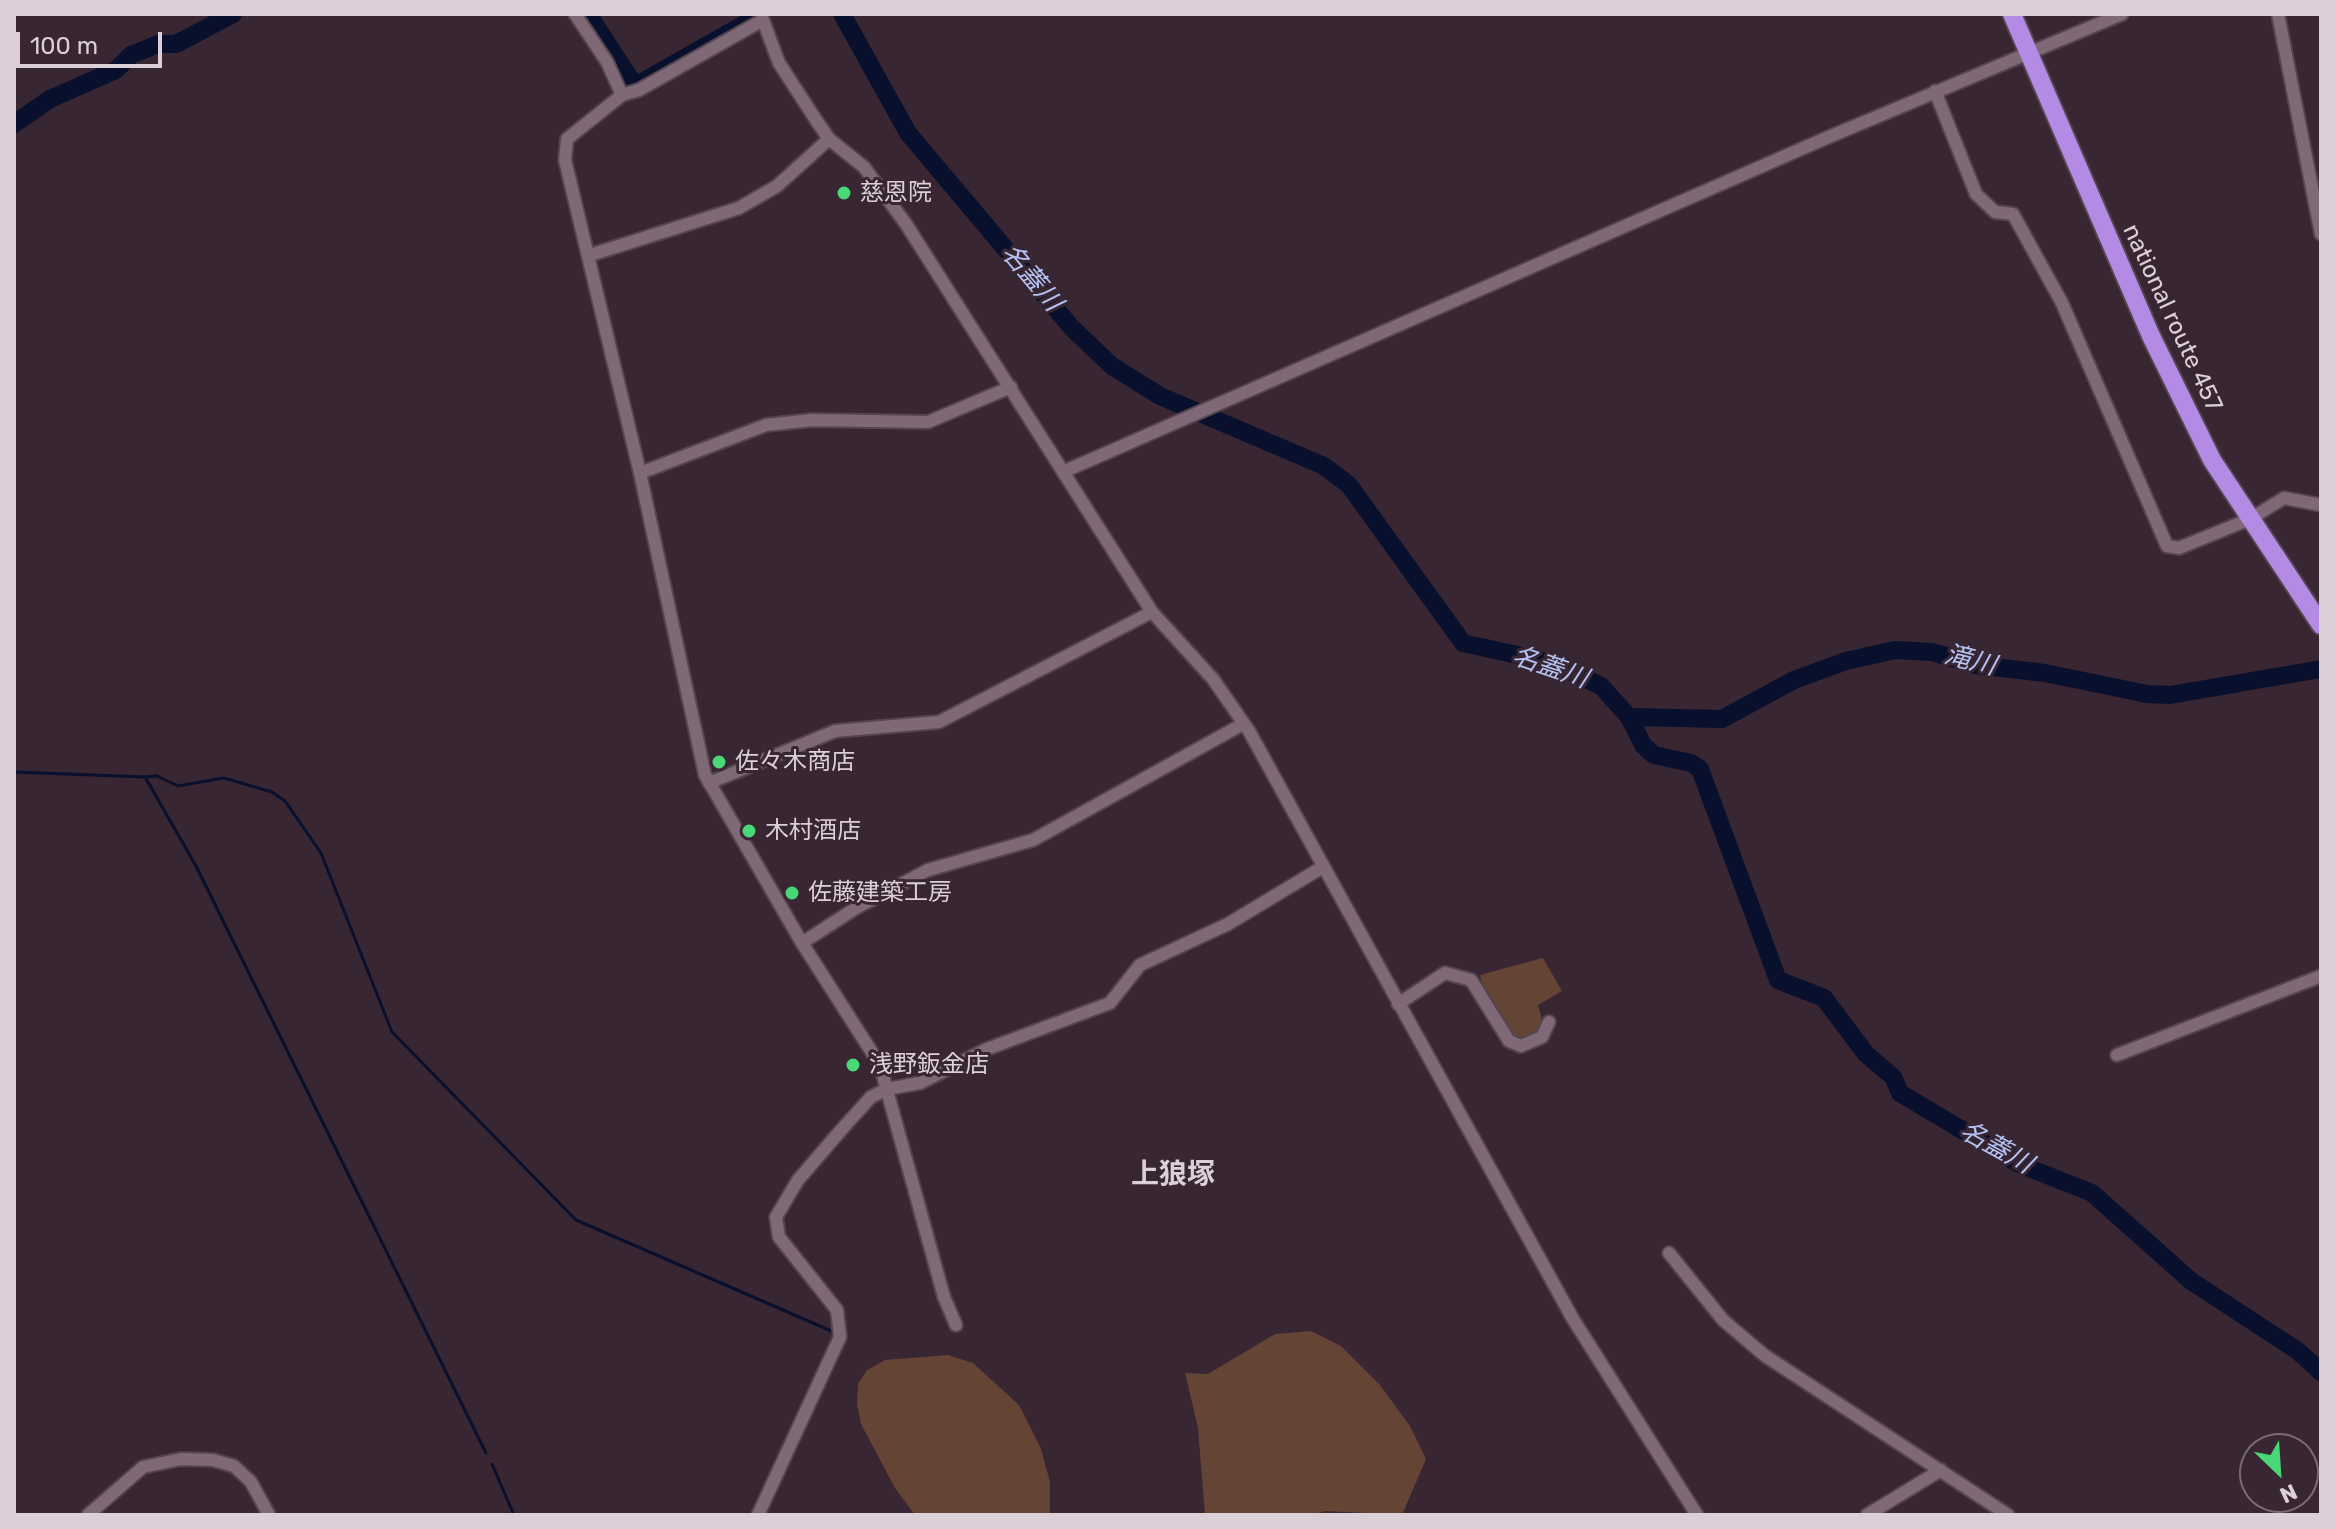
<!DOCTYPE html>
<html>
<head>
<meta charset="utf-8">
<style>
	body { margin:0 }
	#map { position:relative; width:2335px; height:1529px; overflow:hidden; background:#382632; font-family:Rubik,sans-serif }
	canvas { display:block }
	.frame { position:absolute; inset:0; border:16px solid #dccfd7; pointer-events:none }
	.north { position:absolute; left:2239px; top:1433px; width:80px; height:80px; box-sizing:border-box; background:#382632; border:2px solid #7a6a74; border-radius:50%; rotate:155deg; font-size:22px; font-weight:700; line-height:32px; text-align:center; color:#dccfd7 }
	.north::after { content:''; display:block; margin:auto; width:28px; height:36px; background:#4ad777; clip-path:polygon(50% 0,100% 100%,50% 72%,0 100%) }
	.scale { position:absolute; left:16px; top:32px; width:146px; height:36px; box-sizing:border-box; border:4px solid #dccfd7; border-top:0; padding-left:10px; font-size:24px; line-height:28px; white-space:nowrap; color:#dccfd7; -webkit-text-stroke:6px #382632; paint-order:stroke }
</style>
</head>
<body>
<div id="map">
<canvas width="2335" height="1529"></canvas>
<div class="frame"></div>
<div class="north">N</div>
<div class="scale">100 m</div>
</div>
<script>
const g = document.querySelector('canvas').getContext('2d');
g.lineJoin = 'round';
function paint(path, color) { g.fillStyle = color; g.fill(path, 'evenodd'); }
const shape = rows => new Path2D(rows.map(r => 'M' + r).join(''));
function strokePath(path, color, width, dash) { g.strokeStyle = color; g.lineWidth = width; g.lineCap = dash ? 'butt' : 'round'; g.setLineDash(dash || []); g.stroke(path); }
function write(font, color, halo, rows, align = 'center') {
  g.font = font + ' Rubik,"Noto Sans JP",sans-serif'; g.lineWidth = 6; g.setLineDash([]); g.textBaseline = 'middle'; g.strokeStyle = halo; g.fillStyle = color; for (const [text, x, y, turn = 0] of rows) {
    g.save(); g.translate(x, y); g.rotate((+turn || 0) * Math.PI / 180); g.textAlign = isNaN(turn) ? turn : align; if (halo) g.strokeText(text, 0, 0); g.fillText(text, 0, 0); g.restore();
  }
}
paint(shape([
	[1543,958,1562,991,1538,1005,1543,1023,1541,1033,1522,1042,1511,1040,1478,987,1482,985,1480,975],
	[1311,1331,1341,1346,1380,1385,1410,1426,1426,1459,1402,1515,1325,1511,1314,1515,1205,1515,1198,1428,1185,1373,1208,1374,1275,1334],
	[948,1355,973,1363,1019,1405,1041,1449,1050,1482,1050,1515,915,1515,895,1488,861,1424,857,1404,858,1384,867,1370,885,1360]
]), '#644435');
strokePath(shape([
	[14,772,145,777,196,866,486,1453],
	[145,777,157,776,178,786,224,778,272,792,285,801,321,853,392,1032,576,1220,836,1333],
	[492,1464,514,1515]
]), '#09102d', 3);
strokePath(shape([
	[588,14,635,86,762,14],
	[842,14,908,133,1072,328,1112,366,1160,396,1324,466,1349,485,1463,643,1549,662,1601,686,1629,717,1643,745,1654,755,1691,763,1700,769,1778,980,1824,998,1866,1054,1893,1077,1900,1093,2019,1164,2092,1193,2191,1281,2298,1351,2321,1372],
	[14,124,50,99,116,70,131,55,158,44,176,44,233,14],
	[1629,717,1722,719,1794,680,1846,661,1895,650,1932,652,1976,665,2045,673,2147,694,2170,695,2321,669]
]), '#09102d', 18);
const minor = shape([
	[575,14,607,62,622,95],
	[2278,14,2321,234],
	[1935,91,1976,194,1995,212,2013,214,2062,303,2167,546,2179,548,2250,519,2284,498,2321,505],
	[590,255,739,208,777,186,829,139],
	[1065,471,1831,136,2122,14],
	[640,473,766,425,812,420,928,422,1011,387],
	[709,783,835,731,939,722,1152,612],
	[802,943,856,908,928,870,1033,840,1243,724],
	[1398,1004,1445,973,1471,980,1509,1041,1521,1046,1542,1037,1549,1022],
	[2117,1055,2321,976],
	[1669,1253,1723,1320,1764,1355,2008,1515],
	[956,1325,944,1297,880,1065,802,943,705,775,640,473,565,160,567,139,622,95,639,90,763,20,779,63,816,120,829,139,864,167,906,224,1152,612,1213,679,1249,731,1573,1319,1697,1515],
	[88,1515,143,1467,181,1459,213,1460,234,1466,251,1482,269,1515],
	[758,1515,840,1337,837,1310,779,1237,776,1217,798,1180,842,1129,871,1097,887,1089,920,1083,987,1049,1110,1003,1140,965,1228,924,1321,868],
	[1867,1515,1941,1470]
]);
const highway = shape([
	[2012,14,2151,336,2212,460,2321,625]
]);
strokePath(minor, '#54444f', 16);
strokePath(highway, '#54444f', 22);
strokePath(minor, '#7f6977', 12);
strokePath(highway, '#b38ae4', 18);
for (const [x, y, r, color] of [
	[844,193,8,"#4ad777"],
	[719,762,8,"#4ad777"],
	[749,831,8,"#4ad777"],
	[792,893,8,"#4ad777"],
	[853,1065,8,"#4ad777"]
]) { const dot = new Path2D(); dot.arc(x, y, r, 0, 2 * Math.PI); g.fillStyle = color; g.fill(dot); strokePath(dot, '#382632', 3); }
write('24px', '#dccfd7', '#382632', [
	["慈恩院",860,193],
	["佐々木商店",735,762],
	["木村酒店",765,831],
	["佐藤建築工房",808,893],
	["浅野鈑金店",869,1065]
], 'left');
write('24px', '#dccfd7', '#382632', [
	["national route 457",2172,318,65]
]);
write('italic 26px', '#b3c3f4', '#382632', [
	["名蓋川",1031,278,50],
	["滝川",1970,661,14],
	["名蓋川",1550,668,19],
	["名蓋川",1996,1148,29]
]);
write('bold 28px', '#dccfd7', '#382632', [
	["上狼塚",1173,1175]
]);
</script>
</body>
</html>
